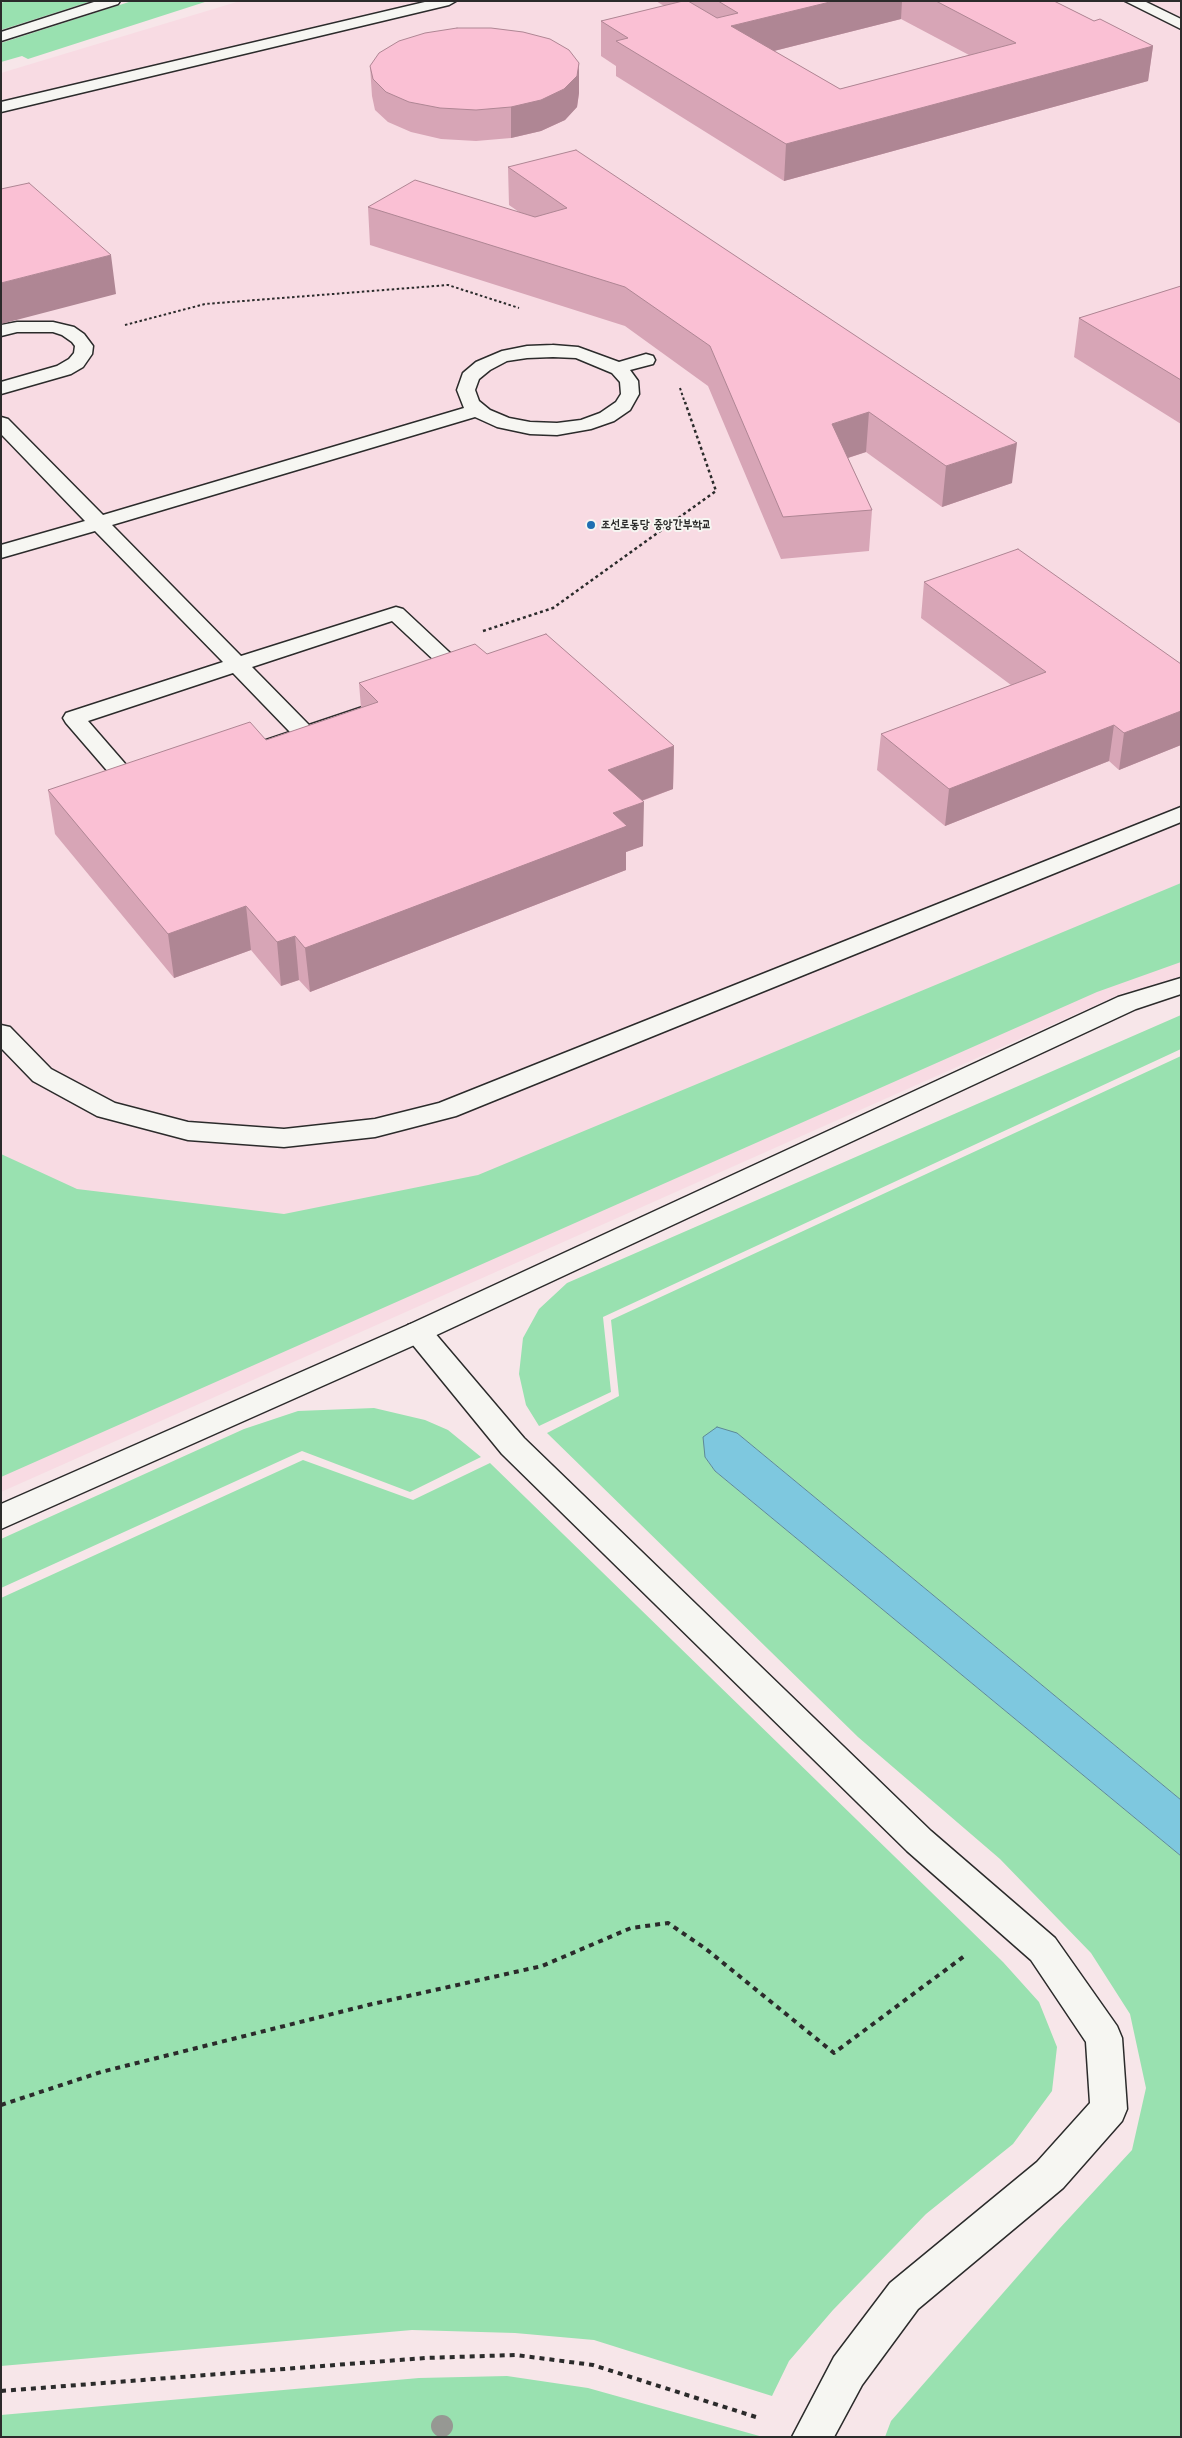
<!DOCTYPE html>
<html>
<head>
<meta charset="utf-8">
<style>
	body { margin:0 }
	#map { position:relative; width:1182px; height:2438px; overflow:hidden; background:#f7e6e9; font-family:"Comic Neue",sans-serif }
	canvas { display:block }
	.frame { position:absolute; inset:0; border:2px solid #2b2b2b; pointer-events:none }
</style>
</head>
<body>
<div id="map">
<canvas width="1182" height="2438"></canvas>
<div class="frame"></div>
</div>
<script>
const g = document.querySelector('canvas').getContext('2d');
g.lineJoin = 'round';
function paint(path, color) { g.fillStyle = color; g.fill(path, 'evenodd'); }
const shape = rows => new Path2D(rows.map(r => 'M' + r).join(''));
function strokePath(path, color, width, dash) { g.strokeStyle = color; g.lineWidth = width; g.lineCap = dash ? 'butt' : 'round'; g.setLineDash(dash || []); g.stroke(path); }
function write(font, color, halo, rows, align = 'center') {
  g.font = font + ' "Comic Neue","Poor Story",sans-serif'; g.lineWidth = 4; g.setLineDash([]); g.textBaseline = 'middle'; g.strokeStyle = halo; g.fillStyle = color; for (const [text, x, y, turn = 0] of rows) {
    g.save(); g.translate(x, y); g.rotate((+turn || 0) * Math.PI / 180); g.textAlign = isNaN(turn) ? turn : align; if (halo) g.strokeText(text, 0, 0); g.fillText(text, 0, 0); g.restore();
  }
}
paint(shape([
	[240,1,1181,1,1181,977,1121,994,1,1492,1,73]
]), '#f8dbe3');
paint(shape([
	[7,1,92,1,1,30,1,3],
	[132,1,208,1,28,59,22,56,1,62,1,43],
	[1181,883,1181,962,1097,992,1,1477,1,1154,77,1189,284,1214,478,1175],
	[1181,1015,1181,1049,603,1317,611,1392,539,1426,526,1405,519,1374,523,1338,539,1309,567,1283],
	[1181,1056,1181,1800,737,1433,705,1457,715,1471,1181,1856,1181,2437,885,2437,891,2421,1059,2229,1132,2150,1146,2088,1130,2014,1091,1953,1000,1859,858,1737,547,1433,619,1396,611,1320],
	[374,1408,425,1420,448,1430,481,1457,410,1492,302,1451,1,1588,1,1539,244,1429,298,1411],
	[303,1460,413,1500,490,1463,1003,1962,1039,2002,1057,2047,1052,2091,1013,2144,926,2214,833,2310,789,2361,772,2396,594,2340,515,2333,412,2330,1,2366,1,1598],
	[507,2376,588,2388,763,2437,1,2437,1,2415,419,2378]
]), '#99e1b0');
const water = shape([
	[717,1427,737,1433,1181,1800,1181,1856,715,1471,705,1457,703,1437,717,1427]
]);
paint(water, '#7ec8df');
strokePath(water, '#5d8997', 1);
const lane = shape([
	[429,1,456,1,449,5,1,112,1,102,429,1],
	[1125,1,1144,1,1181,19,1181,29,1125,1],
	[1181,807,1181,822,456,1116,375,1137,284,1147,188,1140,97,1116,33,1081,1,1048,1,1025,10,1027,51,1069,115,1103,188,1122,284,1129,375,1119,439,1103,1181,807],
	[418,1322,428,1325,524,1438,931,1831,1055,1938,1117,2026,1122,2038,1127,2109,1122,2121,1063,2188,918,2309,862,2385,834,2437,792,2437,834,2357,890,2283,1037,2162,1090,2103,1086,2042,1031,1960,907,1851,502,1454,408,1339,404,1332,408,1325,418,1322]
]);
const street = shape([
	[97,1,120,1,118,4,1,41,1,32,97,1],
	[17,322,53,322,74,327,84,334,93,346,92,354,83,367,71,374,1,394,1,382,57,366,69,359,74,353,75,346,72,342,62,335,53,332,17,332,1,336,1,325,17,322],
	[553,345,578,347,619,362,646,354,653,356,655,360,653,364,630,370,638,381,639,394,630,410,614,421,591,429,557,435,530,434,497,427,475,417,112,525,241,656,396,607,403,609,478,679,475,684,145,796,137,798,129,796,66,723,63,718,66,713,223,662,95,531,1,558,1,545,85,521,1,434,1,417,8,419,103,515,464,408,457,390,463,373,476,362,502,351,527,346,553,345],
	[553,357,576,358,612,373,620,382,621,394,616,402,600,413,581,420,557,423,530,422,509,418,490,410,479,401,475,390,479,379,490,370,507,361,527,358,553,357],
	[392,621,452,677,309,725,252,667,392,621],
	[233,673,290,732,141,782,88,721,233,673],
	[1181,978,1181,994,1136,1009,428,1339,1,1529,1,1504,408,1325,1118,997,1181,978]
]);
strokePath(lane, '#2b2b2b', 3);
strokePath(street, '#2b2b2b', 3);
strokePath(shape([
	[125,325,205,304,448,285,519,308],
	[680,388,685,403]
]), '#2b2b2b', 2, [2.5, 2.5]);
strokePath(shape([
	[483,631,553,608,716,491,685,402]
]), '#2b2b2b', 2.5, [3, 3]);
strokePath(shape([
	[1,2105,101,2072,368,2005,542,1966,631,1928,668,1923,706,1949,834,2053,967,1954],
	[1,2391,425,2358,516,2355,593,2365,759,2418]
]), '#2b2b2b', 4, [5, 5]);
paint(lane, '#f6f6f2');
paint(street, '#f6f6f2');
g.fillStyle = '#969893';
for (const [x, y] of [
	[442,2426]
]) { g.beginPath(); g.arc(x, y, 11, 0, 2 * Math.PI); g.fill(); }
paint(shape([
	[656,1,1054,1,1094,21,1153,46,1148,81,784,181,616,76,616,66,601,56,601,21,664,6],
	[901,19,969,55,840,89,774,51],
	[370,66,579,93,577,107,565,120,541,131,511,138,476,141,441,139,411,132,388,122,375,110,372,96],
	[508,167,1012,483,942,507,866,452,848,458,872,510,869,551,781,559,708,386,625,326,370,245,368,207,519,212,509,205],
	[1181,286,1181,424,1074,357,1079,318],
	[924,582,1181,664,1181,745,1119,770,1109,761,945,826,877,770,881,734,1011,685,921,618],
	[487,654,674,746,673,789,642,801,643,846,626,852,626,870,310,992,299,980,281,986,251,950,174,978,55,834,48,790,266,740,361,708,359,683]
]), '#d7a5b6');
paint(shape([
	[834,1,902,1,901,19,730,62,731,26],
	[1153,46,1148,81,784,181,786,144],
	[579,63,579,93,577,107,565,120,541,131,511,138,511,107],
	[111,255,116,294,1,324,1,283],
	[869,412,866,452,829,464,832,424],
	[1017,443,1012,483,942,507,946,466],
	[1181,711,1181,745,1119,770,1124,733],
	[1114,725,1109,761,945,826,949,789],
	[674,746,673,789,608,813,608,770],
	[644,802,643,846,626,852,626,870,310,992,305,948,613,813],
	[246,906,251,950,174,978,168,934],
	[295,936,299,980,281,986,277,942]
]), '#af8694');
const building = shape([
	[683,1,688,1,717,18,738,13,718,1,834,1,731,26,840,89,1016,43,936,1,1054,1,1094,21,1100,19,1153,46,786,144,616,41,628,38,601,21,683,1],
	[457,28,491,28,523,32,550,39,569,50,579,63,577,76,564,89,541,100,511,107,476,110,440,108,409,102,386,92,373,79,370,66,379,53,399,41,425,33,457,28],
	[576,150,1017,443,946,466,869,412,832,424,872,510,783,517,710,346,625,287,368,207,415,180,535,217,567,208,508,167,576,150],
	[29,183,111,255,1,283,1,189,29,183],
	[1181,286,1181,380,1079,318,1181,286],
	[1018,549,1181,664,1181,711,1124,733,1114,725,949,789,881,734,1046,672,924,582,1018,549],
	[546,634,674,746,608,770,644,802,613,813,627,826,305,948,295,936,277,942,246,906,168,934,48,790,250,722,266,740,378,702,359,683,475,644,487,654,546,634]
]);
paint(building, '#fac0d4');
strokePath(building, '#af8694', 1);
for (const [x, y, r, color] of [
	[591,525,5,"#1f6fb2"]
]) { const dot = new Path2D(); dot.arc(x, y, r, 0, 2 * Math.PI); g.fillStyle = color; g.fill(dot); strokePath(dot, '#f6f6f2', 2); }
write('bold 12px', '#2b2b2b', '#f6f6f2', [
	["조선로동당 중앙간부학교",601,525]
], 'left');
</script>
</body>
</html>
